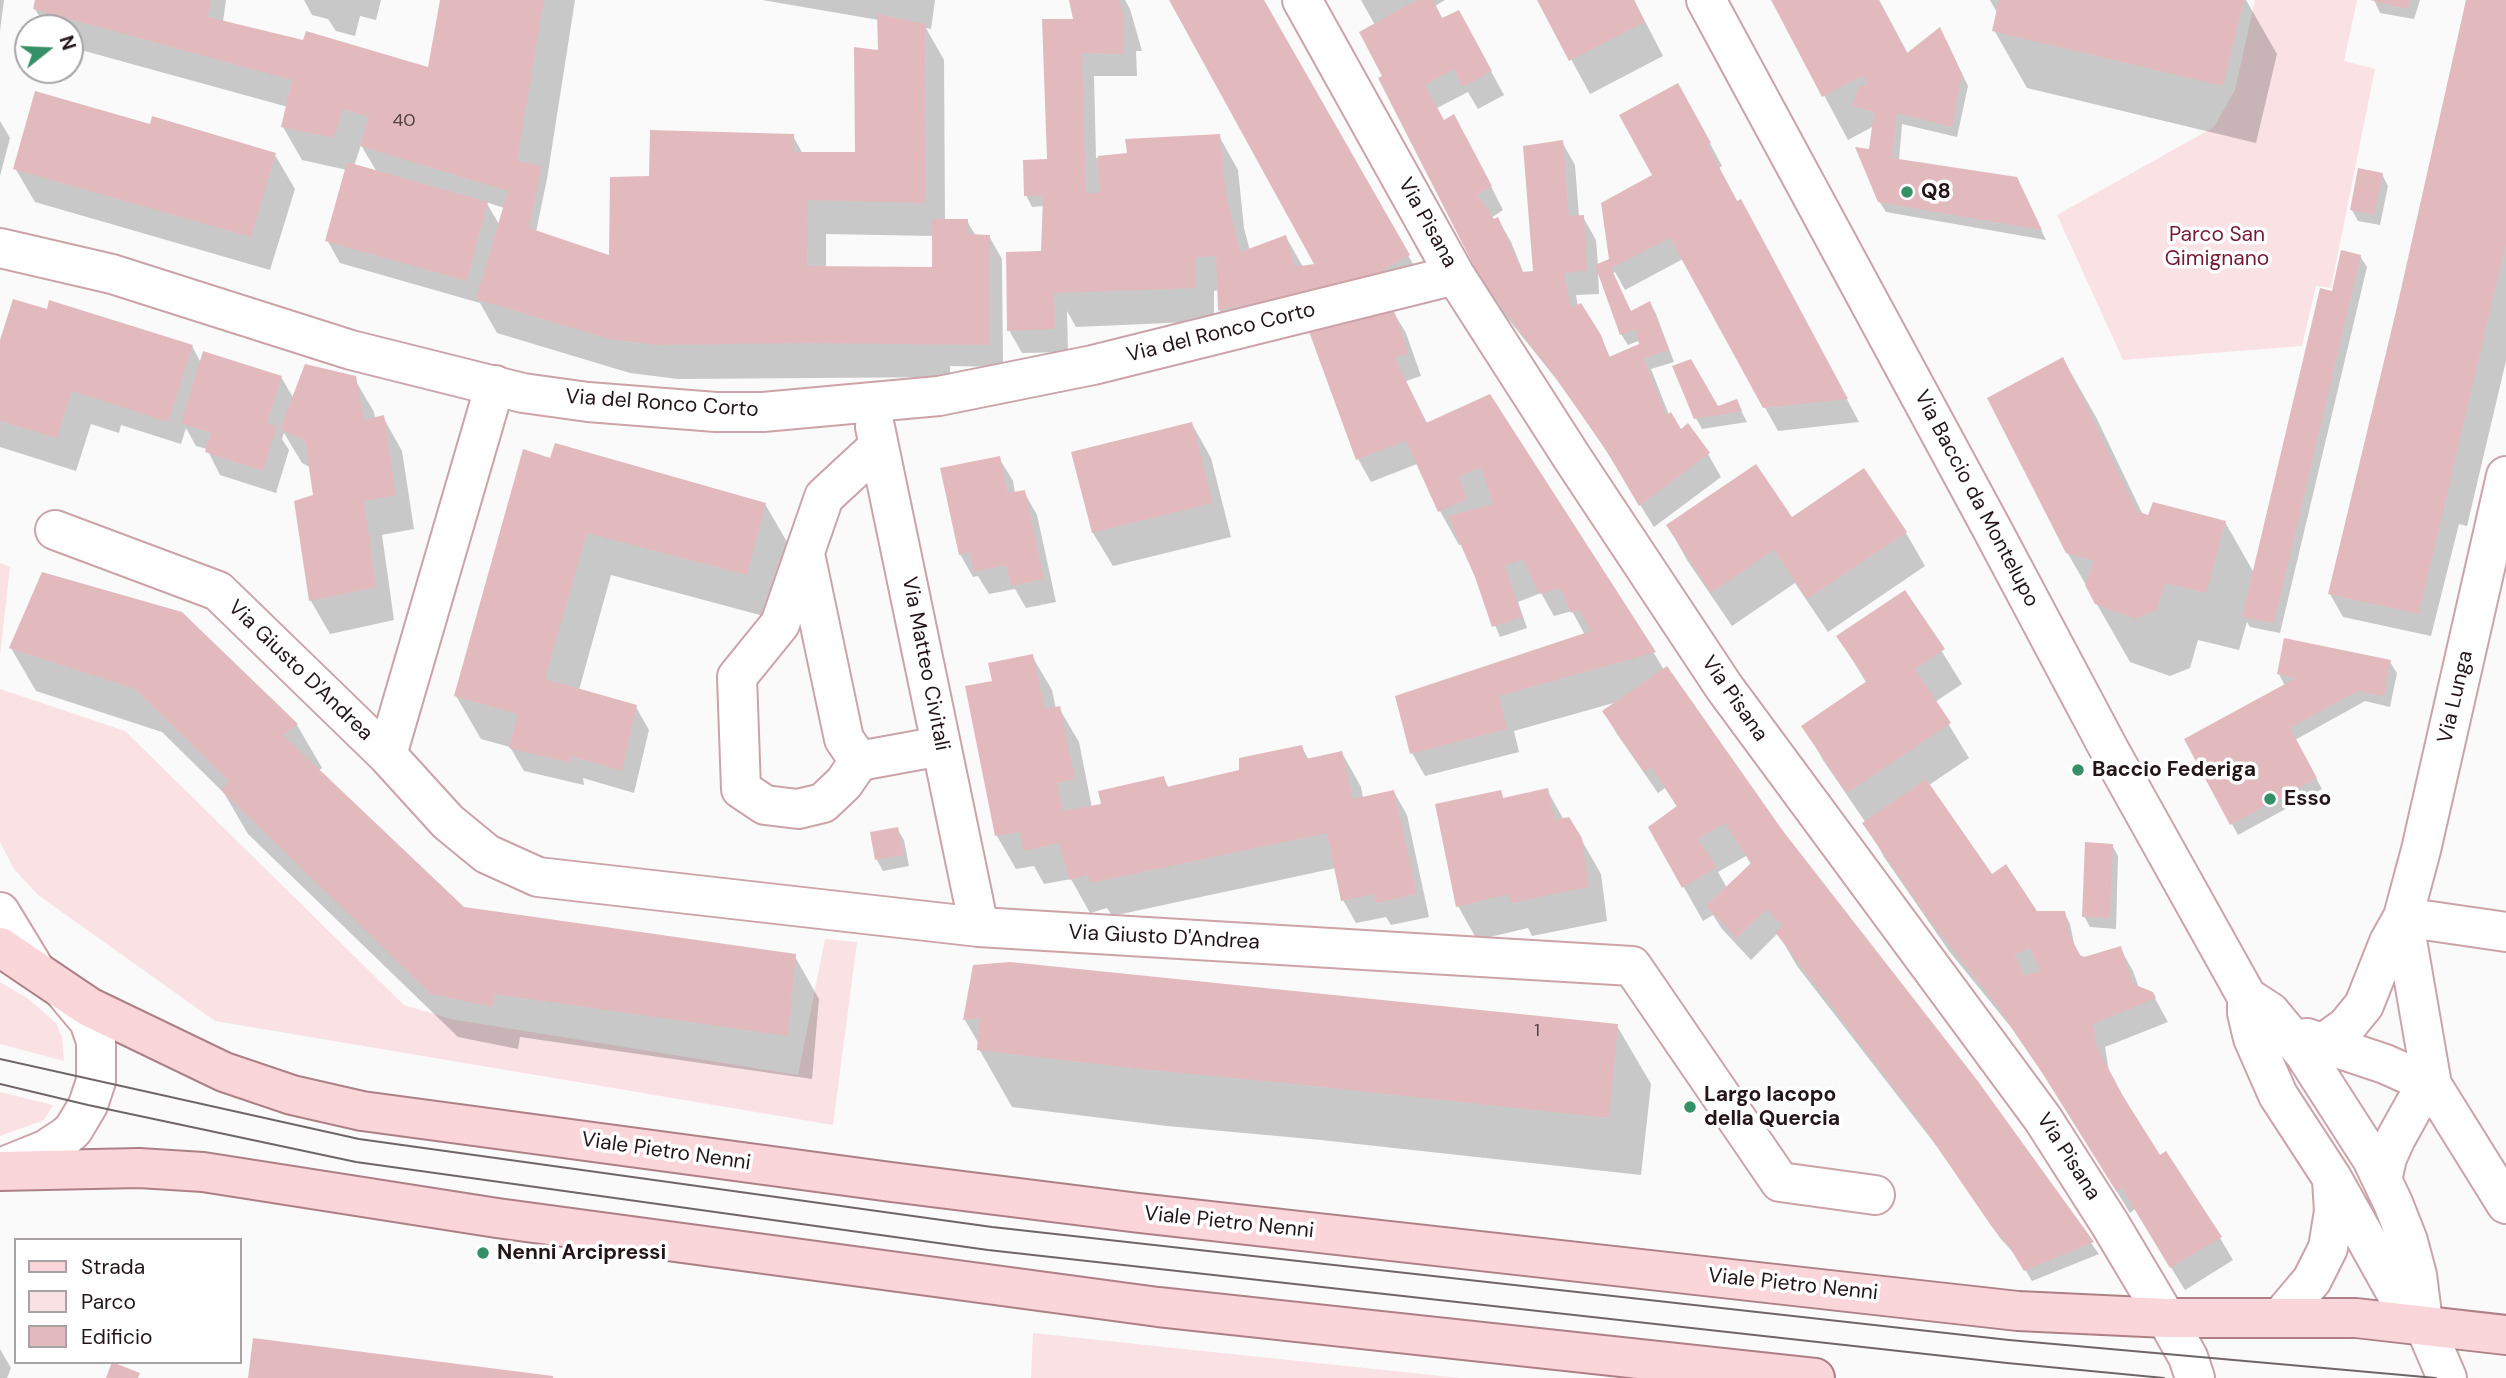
<!DOCTYPE html>
<html>
<head>
<meta charset="utf-8">
<style>
	body { margin:0 }
	#map { position:relative; width:2506px; height:1378px; overflow:hidden; background:#fafafa; font-family:"DM Sans",sans-serif }
	canvas { display:block }
	.legend { position:absolute; left:14px; top:1238px; width:228px; height:126px; box-sizing:border-box; background:#fff; border:2px solid #a7a2a3; margin:0; padding:9px 12px; list-style:none; font-size:21px; color:#241618 }
	.legend li { display:flex; align-items:center; gap:14px; height:35px }
	.legend b { width:35px; border:2px solid #a7a2a3 }
	.north { position:absolute; left:14px; top:14px; width:70px; height:70px; box-sizing:border-box; background:#fff; border:2px solid #a7a2a3; border-radius:50%; rotate:72deg; font-size:19px; font-weight:700; line-height:28px; text-align:center; color:#241618 }
	.north::after { content:''; display:block; margin:auto; width:24px; height:32px; background:#369067; clip-path:polygon(50% 0,100% 100%,50% 72%,0 100%) }
</style>
</head>
<body>
<div id="map">
<canvas width="2506" height="1378"></canvas>
<ul class="legend">
<li><b style="height:9px;background:#fad5da"></b>Strada</li>
<li><b style="height:19px;background:#fae1e4"></b>Parco</li>
<li><b style="height:19px;background:#e2babe"></b>Edificio</li>
</ul>
<div class="north">N</div>
</div>
<script>
const g = document.querySelector('canvas').getContext('2d');
g.lineJoin = 'round';
function paint(path, color) { g.fillStyle = color; g.fill(path, 'evenodd'); }
const shape = rows => new Path2D(rows.map(r => 'M' + r).join(''));
function strokePath(path, color, width, dash) { g.strokeStyle = color; g.lineWidth = width; g.lineCap = dash ? 'butt' : 'round'; g.setLineDash(dash || []); g.stroke(path); }
function write(font, color, halo, rows, align = 'center') {
  g.font = font + ' "DM Sans",sans-serif'; g.lineWidth = 7; g.setLineDash([]); g.textBaseline = 'middle'; g.strokeStyle = halo; g.fillStyle = color; for (const [text, x, y, turn = 0] of rows) {
    g.save(); g.translate(x, y); g.rotate((+turn || 0) * Math.PI / 180); g.textAlign = isNaN(turn) ? turn : align; if (halo) g.strokeText(text, 0, 0); g.fillText(text, 0, 0); g.restore();
  }
}
paint(shape([
	[2255,0,2357,0,2344,61,2375,69,2331,288,2316,286,2302,346,2123,360,2057,215,2214,127,2235,90],
	[0,563,10,567,0,656],
	[0,689,125,731,404,1005,451,1019,798,1075,825,939,857,942,833,1125,215,1021,38,895,14,869,0,842],
	[0,982,30,1000,56,1023,62,1037,64,1061,0,1044],
	[0,1092,53,1105,44,1120,0,1136],
	[1033,1333,1155,1346,1460,1378,1031,1378]
]), '#fae1e4');
paint(shape([
	[0,0,4,0,0,31],
	[36,0,226,0,223,22,429,72,442,0,575,0,547,179,536,232,611,257,653,179,793,136,803,154,856,154,880,52,879,20,762,0,935,0,931,29,926,28,944,60,945,221,967,221,976,236,989,236,1002,259,1003,367,950,366,950,377,678,379,630,373,497,333,480,303,340,263,327,240,347,170,302,160,283,127,288,107,70,47,70,28,46,28,35,9],
	[361,145,368,157,377,172,354,166],
	[486,202,504,208,499,224],
	[826,234,934,236,933,269,826,268],
	[304,0,381,0,376,20,360,16,355,36,336,31,328,19,312,15],
	[1070,0,1125,0,1130,9,1142,51,1136,51,1137,76,1094,76,1096,158,1129,155,1219,136,1238,170,1244,228,1250,251,1286,237,1303,267,1317,265,1171,0,1262,0,1428,290,1392,310,1406,333,1421,376,1406,381,1427,423,1490,396,1617,592,1664,670,1781,832,2039,1171,2099,1254,2032,1281,2019,1259,2000,1238,1942,1153,1797,966,1778,933,1751,960,1722,929,1713,915,1703,921,1650,827,1678,808,1665,788,1658,793,1617,734,1604,712,1617,702,1514,731,1519,752,1425,776,1412,753,1585,635,1572,611,1554,616,1541,593,1518,602,1527,628,1500,637,1462,544,1459,545,1440,511,1417,464,1371,482,1358,459,1310,331,1239,343,1219,310,1219,290,1214,291,1214,321,1076,327,1067,311,1068,352,1022,353,1009,330,1043,252,1044,206,1032,207,1026,195,1049,167,1075,20],
	[1746,856,1751,864,1727,888,1718,872],
	[1361,0,1445,0,1435,6,1443,20,1471,35,1504,95,1478,109,1468,92,1437,108,1444,122,1467,139,1503,210,1491,218,1493,221,1498,219,1511,242,1524,274,1535,273,1562,142,1575,165,1579,217,1583,217,1596,240,1598,266,1608,261,1691,108,1722,166,1719,168,1738,203,1760,235,1859,422,1778,431,1683,259,1625,290,1615,272,1612,274,1631,313,1650,303,1656,314,1674,362,1651,369,1669,415,1680,431,1708,454,1721,477,1654,527,1607,452,1566,391,1496,304,1482,280,1385,77,1375,25],
	[1598,271,1621,334,1628,345,1641,340,1646,356,1611,359,1600,336,1578,307,1576,295,1599,294],
	[1539,0,1634,0,1663,56,1590,94],
	[1773,0,1879,0,1908,54,1946,40,1968,86,1957,137,1902,124,1899,160,2022,190,2046,240,1886,212,1879,201,1870,151,1874,126,1848,140],
	[1990,0,2246,0,2277,54,2256,143,2027,88,1994,30,1998,14],
	[2374,0,2420,0,2414,19,2380,13],
	[2468,0,2506,0,2506,361,2467,526,2459,524,2431,636,2343,617,2330,594,2360,472],
	[0,121,10,138,0,176],
	[151,126,275,155,295,189,270,270,35,202,15,168],
	[2382,174,2388,186,2380,225,2358,221,2352,210],
	[2360,256,2367,267,2280,633,2250,627,2247,622,2239,650,2198,640,2190,668,2170,676,2130,662,2067,552,2063,359,2096,417,2143,515,2225,522,2254,573,2333,293],
	[0,346,192,346,201,363,281,377,294,399,354,378,374,412,375,419,383,417,402,451,414,529,382,535,394,620,330,634,311,601,296,503,315,497,310,467,302,463,284,433,282,439,289,450,276,493,220,475,207,449,196,446,186,428,181,444,121,425,119,433,91,424,76,471,0,447],
	[1736,401,1747,422,1702,429,1696,418],
	[1192,424,1211,458,1231,537,1113,566,1093,533,1073,453],
	[999,458,1013,481,1015,493,1024,492,1037,515,1056,602,1026,608,1015,589,989,594,978,576,973,577,960,554],
	[552,460,765,504,790,547,771,618,611,575,579,690,636,707,649,730,634,793,583,778,584,785,524,771,510,747,481,739,456,696],
	[1792,519,1906,533,1925,566,1828,632,1795,583,1732,626,1687,560,1668,526],
	[1905,592,1962,684,1935,702,1969,758,1929,785,1992,877,2036,912,2064,912,2070,924,2075,949,2080,957,2083,959,2120,948,2133,971,2139,988,2152,993,2168,1022,2105,1047,2109,1072,2129,1109,2159,1158,2220,1238,2233,1260,2185,1290,2135,1209,2130,1213,2057,1094,2010,1026,1949,951,1884,857,1866,823,1823,760,1804,726,1867,684,1839,637],
	[181,614,297,725,322,768,318,771,463,909,794,955,819,999,812,1079,520,1037,518,1049,458,1037,248,834,224,793,162,732,36,691,11,648],
	[1032,656,1052,690,1056,709,1059,708,1079,742,1092,808,1103,806,1163,778,1169,788,1241,772,1301,746,1309,760,1342,753,1361,787,1363,798,1394,792,1407,815,1429,917,1391,925,1386,917,1356,923,1343,900,1336,868,1112,916,1107,908,1090,913,1071,879,1044,884,1034,866,1016,869,997,836,994,682],
	[2390,662,2397,673,2390,707,2365,701,2295,740,2322,789,2238,835,2186,740,2285,686,2279,674],
	[1547,790,1564,820,1581,839,1601,874,1607,921,1532,936,1528,928,1477,940,1458,906,1500,792,1504,800],
	[897,829,904,840,909,866,883,871,877,860],
	[2112,845,2118,856,2116,929,2090,927,2084,916],
	[975,966,1617,1026,1651,1084,1641,1175,1321,1140,1167,1126,1012,1107,979,1049,979,1044,965,1020],
	[0,1349,11,1368,7,1378,0,1378]
]), '#0003');
paint(shape([
	[35,0,210,0,208,17,303,40,306,31,428,67,440,0,544,0,517,161,542,166,529,228,609,255,610,177,649,176,650,130,794,134,794,152,855,152,854,47,878,50,877,14,925,24,926,203,808,200,807,266,932,267,932,219,968,219,968,234,990,235,990,345,806,343,657,345,609,339,476,299,508,191,360,146,369,117,343,109,334,138,281,127,292,80,33,9],
	[1069,0,1119,0,1124,17,1124,54,1082,53,1086,193,1099,193,1098,156,1127,153,1125,139,1220,134,1226,193,1240,252,1286,235,1295,267,1314,264,1169,0,1264,0,1410,255,1357,285,1218,310,1216,256,1196,257,1196,288,1054,293,1055,329,1007,331,1006,252,1041,251,1043,196,1024,196,1023,160,1047,159,1042,19,1073,19],
	[1417,0,1433,0,1442,18,1459,10,1492,71,1463,87,1454,69,1425,85,1444,120,1454,114,1492,186,1477,195,1494,219,1498,217,1522,272,1533,271,1523,146,1563,140,1569,216,1584,215,1587,271,1564,273,1570,303,1573,307,1581,303,1601,335,1609,357,1639,344,1636,329,1620,335,1595,265,1609,259,1601,203,1652,175,1619,115,1678,83,1711,143,1707,144,1737,201,1741,199,1848,399,1763,408,1670,238,1611,268,1631,311,1650,301,1669,350,1644,358,1666,415,1671,412,1681,429,1688,423,1710,453,1639,506,1606,450,1557,380,1481,280,1378,78,1382,76,1359,32],
	[1537,0,1634,0,1645,22,1569,61],
	[1771,0,1879,0,1907,53,1940,27,1962,74,1952,127,1897,113,1892,158,2017,177,2042,230,1878,202,1855,147,1869,149,1874,112,1853,106,1858,87,1868,84,1864,75,1822,97],
	[1999,0,2244,0,2223,86,1992,31],
	[2370,0,2410,0,2408,9],
	[2466,0,2506,0,2506,243,2419,614,2328,594,2397,307],
	[35,91,150,124,152,116,276,153,251,237,13,169],
	[347,162,488,202,467,281,325,241],
	[2358,168,2383,173,2374,215,2350,210],
	[2341,250,2361,255,2274,623,2242,617,2320,288,2332,291],
	[13,299,47,309,49,300,193,345,168,422,72,391,57,438,0,421,0,340],
	[1393,308,1409,353,1395,358,1426,423,1490,394,1656,652,1499,696,1507,729,1410,754,1395,696,1591,631,1578,609,1571,613,1560,588,1539,594,1523,559,1505,566,1522,617,1492,627,1475,577,1448,516,1493,504,1481,467,1459,477,1467,499,1438,512,1406,441,1356,460,1308,329],
	[203,351,282,376,267,423,277,426,263,471,205,452,211,433,181,423],
	[2063,357,2137,511,2148,515,2153,502,2226,521,2206,593,2165,583,2157,610,2136,619,2095,604,2085,585,2094,561,2066,553,1987,398],
	[1691,359,1718,406,1737,399,1742,411,1694,419,1672,366],
	[305,364,356,376,364,420,384,415,396,495,364,501,376,587,309,601,294,501,313,495,305,441,280,429],
	[1192,422,1213,503,1092,533,1071,452],
	[555,443,766,503,747,575,587,533,545,679,637,705,622,771,571,756,572,763,509,748,518,714,454,696,523,449,550,458],
	[1000,456,1008,493,1025,490,1044,579,1011,586,1006,565,974,572,970,552,959,555,940,468],
	[1756,464,1792,517,1864,468,1907,532,1807,599,1774,550,1711,593,1666,525],
	[42,572,182,612,298,724,283,735,464,907,796,954,788,1036,495,994,493,1007,431,994,221,790,229,781,135,689,9,648],
	[1905,590,1945,649,1915,669,1951,723,1847,793,1801,726,1867,681,1836,636],
	[2284,638,2391,660,2384,696,2358,691,2290,728,2317,778,2230,825,2184,739,2296,678,2277,674],
	[1033,654,1045,709,1060,706,1075,779,1057,783,1063,811,1101,804,1098,791,1164,776,1167,787,1239,770,1239,758,1302,745,1306,759,1342,751,1353,799,1394,790,1417,894,1376,903,1374,894,1341,901,1327,833,1090,883,1088,875,1069,880,1059,843,1023,851,1020,832,995,836,965,686,992,681,988,663],
	[1667,666,1783,831,1977,1080,2094,1242,2024,1271,2010,1248,1992,1227,1920,1122,1775,932,1783,926,1767,909,1737,938,1706,906,1751,863,1725,823,1698,839,1717,867,1682,888,1648,827,1677,806,1651,767,1644,772,1602,711],
	[1926,779,1992,874,2006,864,2037,911,2065,911,2070,936,2080,955,2084,957,2121,946,2133,984,2153,992,2156,998,2093,1024,2097,1047,2123,1096,2160,1155,2166,1151,2222,1237,2170,1268,2121,1187,2116,1191,2041,1071,1995,1003,1928,918,1862,823],
	[2030,948,2040,971,2024,976,2015,954],
	[1548,788,1555,820,1569,817,1582,838,1589,887,1511,903,1508,894,1456,907,1435,804,1501,790,1503,798],
	[898,827,904,855,875,860,870,832],
	[2085,842,2113,844,2110,918,2082,917],
	[1010,962,1618,1024,1609,1118,1286,1083,1132,1068,977,1050,979,1018,963,1020,973,965],
	[253,1338,553,1376,553,1378,248,1378],
	[112,1362,140,1373,138,1378,106,1378]
]), '#e2babe');
const minor = shape([
	[1302,0,1455,275,1573,459,1724,687,2043,1119,2110,1224,2166,1318,2188,1357,2195,1378],
	[1706,0,1992,529,2111,753,2247,997,2270,1012,2304,1053,2372,1159,2393,1203,2408,1241,2417,1275,2423,1322,2447,1378],
	[0,248,112,274,351,350,523,393,588,402,716,412,763,412,939,396,1093,365,1455,275],
	[495,385,387,755,448,822,487,854,538,877,979,927,1632,966,1780,1182,1875,1195],
	[875,427,979,927],
	[879,446,824,497,780,624,737,677,741,789,765,805,798,809,823,803,844,783,859,761,941,746],
	[55,530,218,591,387,755],
	[805,554,844,739,859,761],
	[0,912,34,968],
	[2403,917,2432,1085],
	[2403,917,2506,932],
	[2247,997,2247,1013,2253,1038,2278,1095,2332,1178,2395,1291,2408,1309,2423,1322],
	[2307,1038,2385,1064,2432,1085,2506,1204],
	[2322,1044,2346,1027,2364,1005,2389,942,2403,917,2421,850,2506,476],
	[0,1168,45,1150,65,1137,73,1130,88,1105,96,1081,96,1041,89,1021,63,990],
	[2382,1180,2387,1158,2396,1138,2416,1102,2432,1085],
	[2280,1318,2312,1280,2328,1248,2334,1211,2332,1180]
]);
const major = shape([
	[0,947,89,1007,224,1072,292,1095,362,1111,891,1182,1139,1213,2018,1311,2166,1318,2356,1318,2506,1335],
	[0,1171,139,1168,203,1172,497,1218,1158,1307,1815,1378]
]);
strokePath(minor, '#cba3a8', 42);
strokePath(major, '#ac8086', 42);
strokePath(minor, '#fff', 38);
strokePath(major, '#fad5da', 38);
strokePath(shape([
	[0,1059,359,1139,992,1227,2009,1340,2436,1378],
	[0,1084,88,1105,356,1162,988,1250,2007,1363,2164,1378]
]), '#6e6566', 2);
for (const [x, y, r, color] of [
	[1907,192,7,"#369067"],
	[2078,770,7,"#369067"],
	[2270,799,7,"#369067"],
	[1690,1107,7,"#369067"],
	[483,1253,7,"#369067"]
]) { const dot = new Path2D(); dot.arc(x, y, r, 0, 2 * Math.PI); g.fillStyle = color; g.fill(dot); strokePath(dot, '#fff', 2.5); }
write('18px', '#543f42', null, [
	["40",404,121],
	["1",1537,1031]
]);
write('bold 21px', '#241618', '#fff', [
	["Q8",1921,192],
	["Baccio Federiga",2092,770],
	["Esso",2284,799],
	["Largo Iacopo",1704,1095],
	["della Quercia",1704,1119],
	["Nenni Arcipressi",497,1253]
], 'left');
write('21px', '#241618', '#fff', [
	["Via Pisana",1427,223,61],
	["Via del Ronco Corto",1221,333,-14],
	["Via del Ronco Corto",662,404,4],
	["Via Baccio da Montelupo",1976,499,62],
	["Via Matteo Civitali",925,664,79],
	["Via Giusto D'Andrea",300,671,44],
	["Via Lunga",2456,697,-77],
	["Via Pisana",1734,699,55],
	["Via Giusto D'Andrea",1164,938,3],
	["Viale Pietro Nenni",666,1152,8],
	["Via Pisana",2068,1157,57],
	["Viale Pietro Nenni",1229,1223,6],
	["Viale Pietro Nenni",1793,1285,6]
]);
write('21px', '#731b32', '#fff', [
	["Parco San",2217,235],
	["Gimignano",2217,259]
]);
</script>
</body>
</html>
